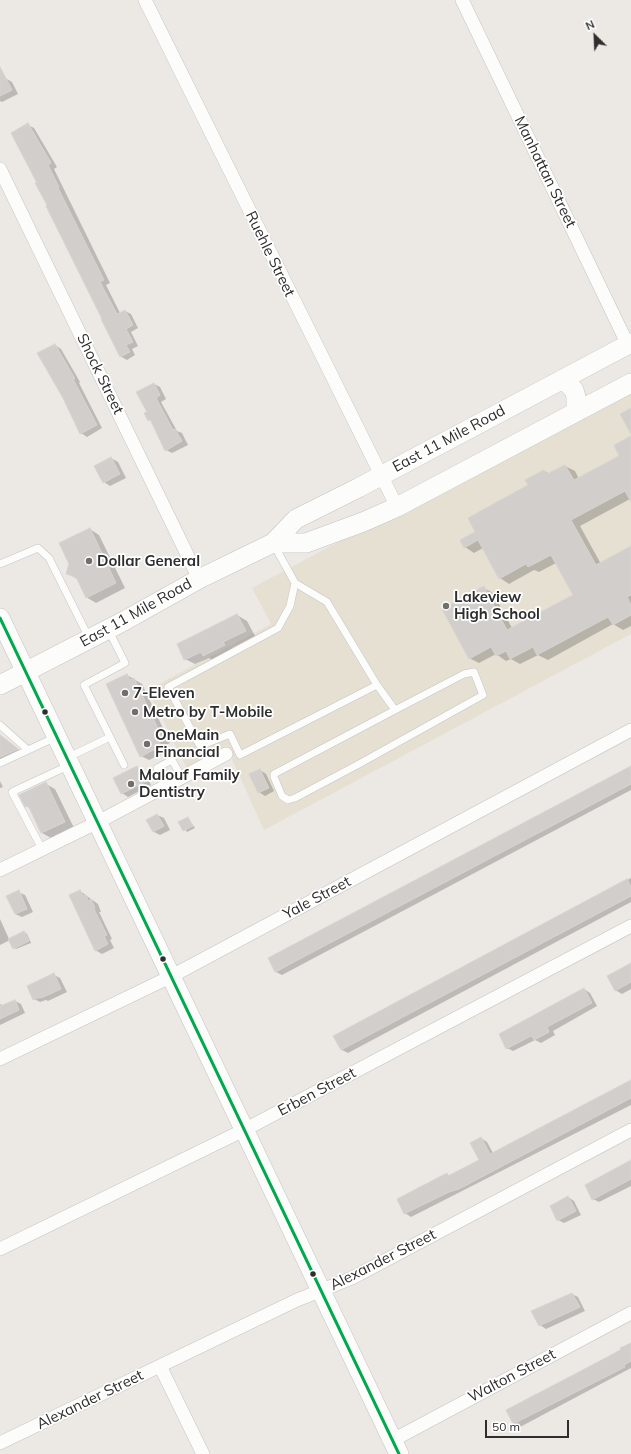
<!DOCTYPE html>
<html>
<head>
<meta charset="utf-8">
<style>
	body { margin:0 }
	#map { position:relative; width:631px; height:1454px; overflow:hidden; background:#ece8e4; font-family:Mulish,sans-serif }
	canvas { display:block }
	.north { position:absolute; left:575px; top:16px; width:40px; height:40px; -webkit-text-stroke:3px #fff; paint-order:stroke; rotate:336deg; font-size:11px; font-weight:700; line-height:16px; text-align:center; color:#2e2e2e }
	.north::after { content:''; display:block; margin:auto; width:14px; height:18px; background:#2e2e2e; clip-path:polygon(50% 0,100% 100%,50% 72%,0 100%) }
	.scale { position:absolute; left:485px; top:1420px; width:84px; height:18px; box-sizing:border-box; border:2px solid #2e2e2e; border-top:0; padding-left:5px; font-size:12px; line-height:14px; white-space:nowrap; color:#2e2e2e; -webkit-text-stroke:3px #fff; paint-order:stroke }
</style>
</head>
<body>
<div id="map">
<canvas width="631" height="1454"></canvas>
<div class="north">N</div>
<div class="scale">50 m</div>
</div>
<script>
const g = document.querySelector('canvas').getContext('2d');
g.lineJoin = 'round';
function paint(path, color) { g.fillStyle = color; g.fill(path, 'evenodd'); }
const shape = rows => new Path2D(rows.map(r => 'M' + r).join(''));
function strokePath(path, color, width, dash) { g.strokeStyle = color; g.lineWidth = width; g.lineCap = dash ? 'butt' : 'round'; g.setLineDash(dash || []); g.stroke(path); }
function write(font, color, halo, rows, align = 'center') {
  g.font = font + ' Mulish,sans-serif'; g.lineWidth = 3.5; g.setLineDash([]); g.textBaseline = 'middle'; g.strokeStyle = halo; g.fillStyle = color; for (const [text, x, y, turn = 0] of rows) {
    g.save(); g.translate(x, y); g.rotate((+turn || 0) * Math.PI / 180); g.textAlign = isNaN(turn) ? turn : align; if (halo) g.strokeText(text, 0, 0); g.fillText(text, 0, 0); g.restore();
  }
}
paint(shape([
	[631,386,631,634,264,830,226,746,186,767,148,690,271,624,252,588]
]), '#e6e0d3');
paint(shape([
	[5,78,12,82,18,94,2,102,0,101,0,81],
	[28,125,34,128,57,167,54,169,110,283,106,285,120,313,125,311,131,314,138,328,131,332,138,346,132,349,135,355,127,360,120,356,38,183],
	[55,345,61,349,80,382,79,383,102,428,87,437,81,433],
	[154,384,160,387,166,399,161,402,177,431,182,433,188,445,172,453,166,450,153,422,149,420,148,412],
	[631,437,631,500,630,499,580,526,601,564,631,547,631,626,623,630,613,624,548,660,538,655,520,664,511,659,506,661,496,654,479,663,469,658,484,588,493,593,512,628,574,595,556,563,539,572,534,570,509,584,500,578,483,548,474,553,465,547,477,532,544,471,550,474,565,466,575,471,579,479,621,456],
	[111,458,118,462,126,478,110,486,104,482],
	[90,529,99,535,125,588,96,603,86,597,77,579,67,573],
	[237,615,247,621,255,636,232,648,234,651,213,660,209,658,195,664,185,659],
	[127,675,142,684,170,743,166,745,168,751,149,760,141,756],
	[0,735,23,753,0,765],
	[631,766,631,790,282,975,276,972],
	[137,767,143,770,151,785,128,797,122,793],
	[260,770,266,774,274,791,265,796,259,792],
	[0,781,3,787,0,788],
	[46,784,55,789,74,828,51,838,42,833,30,808,26,806],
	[157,815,164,818,170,830,160,835,154,832,147,820],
	[188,818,195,828,187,832,180,822],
	[631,878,631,902,348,1053,342,1050,334,1036],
	[80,891,98,904,101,912,99,912,112,939,110,940,114,948,102,954,95,950],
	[18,892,25,895,33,912,22,917,15,914],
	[0,919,9,939,24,932,27,934,31,943,16,949,14,948,10,940,0,945],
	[631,964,631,989,622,994,615,990],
	[54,975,60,978,67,992,48,1001,46,1000,40,1002,34,999],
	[584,989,590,993,597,1006,553,1031,555,1035,541,1043,535,1040,513,1051,507,1048],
	[15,1001,21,1004,25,1013,0,1025,0,1004,3,1006],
	[631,1081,631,1105,411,1217,405,1213,447,1174,450,1176,480,1161,481,1138,487,1142,493,1153],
	[631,1161,631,1186,599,1202,593,1199],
	[568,1197,574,1201,581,1215,564,1223,558,1220],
	[572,1294,578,1297,585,1311,546,1329,540,1325,533,1311],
	[631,1344,631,1368,520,1427,514,1423,508,1411]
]), '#0003');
const building = shape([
	[0,67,12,90,0,96,0,67],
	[28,123,51,163,48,165,59,187,58,188,104,280,100,282,117,314,125,310,133,325,126,329,133,342,126,345,130,352,120,357,101,319,102,319,46,206,47,205,35,183,37,183,11,133,28,123],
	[55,344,75,379,73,379,97,425,80,434,63,398,37,353,55,344],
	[154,383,160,395,156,398,173,430,175,429,182,441,165,451,150,419,148,421,144,413,147,412,136,392,154,383],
	[631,408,631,434,620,414,631,408],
	[631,436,631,502,625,491,571,520,596,565,631,546,631,595,627,597,631,605,631,615,613,625,608,617,537,655,533,647,510,659,506,651,496,656,491,647,469,659,442,609,484,586,507,630,573,595,551,555,528,567,526,564,499,579,478,540,464,548,460,540,475,532,468,518,528,485,525,480,544,470,547,474,565,465,574,480,619,456,614,445,631,436],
	[111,457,120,474,103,483,94,466,111,457],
	[90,528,116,583,86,598,76,577,66,574,69,564,59,543,90,528],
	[237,614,246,631,223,642,225,645,203,656,201,652,184,660,177,644,237,614],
	[127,674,130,680,134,678,163,739,159,741,161,746,140,757,106,684,127,674],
	[0,735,13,745,18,749,0,757,0,735],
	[137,766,145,782,121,794,113,778,137,766],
	[631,766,631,784,275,972,268,958,631,766],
	[260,769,269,788,258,793,249,774,260,769],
	[46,782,65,822,41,833,28,805,25,807,19,795,46,782],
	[157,814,164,826,153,832,146,820,157,814],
	[188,817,193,826,183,831,178,822,188,817],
	[627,879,631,887,631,896,341,1050,333,1036,627,879],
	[19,890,27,909,15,914,6,896,19,890],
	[80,890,83,896,86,895,88,901,91,899,95,908,94,909,107,935,104,936,108,944,95,951,69,895,80,890],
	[24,931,29,941,13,949,8,939,24,931],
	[631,963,631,982,615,991,607,976,631,963],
	[54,973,61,989,41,998,40,997,33,1000,27,986,54,973],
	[584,988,592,1003,547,1027,549,1032,534,1040,532,1036,529,1037,506,1049,499,1034,584,988],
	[15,1000,19,1010,0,1019,0,1006,15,1000],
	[631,1080,631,1098,459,1189,449,1192,404,1214,397,1199,447,1173,448,1176,479,1160,470,1143,481,1137,490,1154,631,1080],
	[631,1160,631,1179,592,1200,585,1185,631,1160],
	[568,1196,576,1211,557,1221,550,1206,568,1196],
	[572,1293,580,1307,539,1326,531,1311,572,1293],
	[631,1343,631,1361,624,1365,625,1367,513,1424,506,1410,621,1350,620,1348,631,1343]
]);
paint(building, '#d1cecb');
strokePath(building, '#d7d4d0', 1);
const lane = shape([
	[274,545,295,583,290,606,278,628,168,687,200,746,230,734,240,755,377,685,327,602,295,583],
	[0,564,38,548,49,558,89,638],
	[377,685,395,710,464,674,474,672,483,695,359,764,295,798,288,800,282,796,274,777,274,774,395,710],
	[0,725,28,750],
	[110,737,124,765],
	[67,758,110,737,84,685,125,663,108,629],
	[0,763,56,737],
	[157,768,172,760,182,778],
	[42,849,12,792,70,765]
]);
const street = shape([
	[145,0,397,507],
	[462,0,628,345],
	[0,169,199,579],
	[0,870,98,822,226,754],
	[0,1059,170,977,631,730],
	[0,1249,244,1130,631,926],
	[160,1366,203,1454],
	[393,1440,631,1313],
	[0,1443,297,1300,352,1278,631,1130]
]);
const secondary = shape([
	[563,379,574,390,576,397,576,412],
	[273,543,306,543,363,522,397,507,631,383],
	[0,618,399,1454],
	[0,685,124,621,199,579,273,543,296,519,358,488,631,343]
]);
strokePath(lane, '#c5c4c5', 8);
strokePath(street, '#c5c4c5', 14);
strokePath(secondary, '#c5c4c5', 20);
strokePath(lane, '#fcfcfb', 7);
strokePath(street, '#fcfcfb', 13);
strokePath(secondary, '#fcfcfb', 19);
strokePath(shape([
	[0,618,399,1454]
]), '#00a94e', 3);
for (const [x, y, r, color] of [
	[89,561,4,"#706f6e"],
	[446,606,4,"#706f6e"],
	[125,693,4,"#706f6e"],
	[45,712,3.5,"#2e2e2e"],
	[135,712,4,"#706f6e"],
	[147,744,4,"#706f6e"],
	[131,784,4,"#706f6e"],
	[163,959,3.5,"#2e2e2e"],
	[313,1274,3.5,"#2e2e2e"]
]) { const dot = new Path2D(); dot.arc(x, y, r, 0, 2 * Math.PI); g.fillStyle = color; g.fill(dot); strokePath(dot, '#fff', 1.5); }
write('15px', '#2e2e2e', '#fff', [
	["Manhattan Street",545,172,64],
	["Ruehle Street",270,254,64],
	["Shock Street",100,374,64],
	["East 11 Mile Road",449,439,-28],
	["East 11 Mile Road",136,613,-29],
	["Yale Street",317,898,-28],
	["Erben Street",317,1092,-28],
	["Alexander Street",383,1260,-27],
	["Walton Street",512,1376,-28],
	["Alexander Street",90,1400,-26]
]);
write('bold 15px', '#2e2e2e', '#fff', [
	["Dollar General",97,561],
	["Lakeview",454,597],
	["High School",454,614],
	["7-Eleven",133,693],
	["Metro by T-Mobile",143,712],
	["OneMain",155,735],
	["Financial",155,752],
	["Malouf Family",139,775],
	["Dentistry",139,792]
], 'left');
</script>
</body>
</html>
